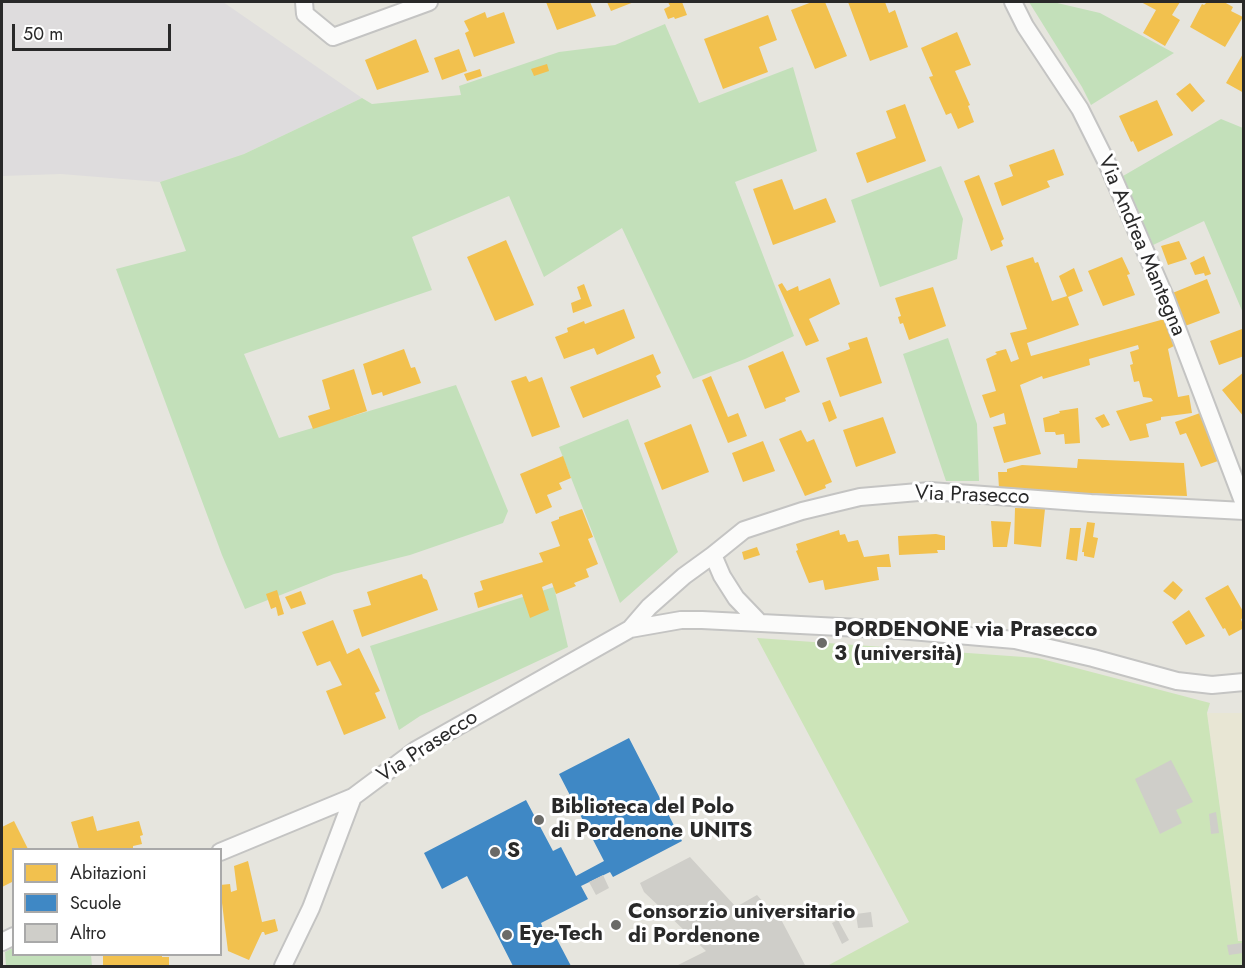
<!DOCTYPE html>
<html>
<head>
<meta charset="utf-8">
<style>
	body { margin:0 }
	#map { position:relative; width:1245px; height:968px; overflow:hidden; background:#e6e5de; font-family:Jost,sans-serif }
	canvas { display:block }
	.frame { position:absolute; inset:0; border:3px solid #292929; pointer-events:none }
	.legend { position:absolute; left:12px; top:848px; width:210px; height:108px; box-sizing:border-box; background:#fff; border:2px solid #a9a9a9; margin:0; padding:8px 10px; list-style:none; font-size:18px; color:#292929 }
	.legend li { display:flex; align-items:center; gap:12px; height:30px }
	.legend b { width:30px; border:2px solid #a9a9a9 }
	.scale { position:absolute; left:12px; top:24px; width:159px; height:27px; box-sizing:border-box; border:3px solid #292929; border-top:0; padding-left:8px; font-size:18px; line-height:21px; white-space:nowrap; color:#292929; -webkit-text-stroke:4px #fff; paint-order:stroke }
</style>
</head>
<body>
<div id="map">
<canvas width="1245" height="968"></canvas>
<div class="frame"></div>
<ul class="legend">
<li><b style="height:16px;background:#f2c14e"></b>Abitazioni</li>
<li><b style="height:16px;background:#3f88c5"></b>Scuole</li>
<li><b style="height:16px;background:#cfcec9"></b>Altro</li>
</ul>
<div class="scale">50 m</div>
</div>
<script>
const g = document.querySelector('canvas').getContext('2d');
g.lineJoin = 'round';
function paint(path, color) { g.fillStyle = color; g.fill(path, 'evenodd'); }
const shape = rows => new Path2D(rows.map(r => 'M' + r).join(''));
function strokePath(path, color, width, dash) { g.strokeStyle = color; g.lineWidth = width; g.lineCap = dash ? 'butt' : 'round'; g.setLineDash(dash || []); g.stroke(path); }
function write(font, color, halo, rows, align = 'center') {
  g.font = font + ' Jost,sans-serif'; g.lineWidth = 6; g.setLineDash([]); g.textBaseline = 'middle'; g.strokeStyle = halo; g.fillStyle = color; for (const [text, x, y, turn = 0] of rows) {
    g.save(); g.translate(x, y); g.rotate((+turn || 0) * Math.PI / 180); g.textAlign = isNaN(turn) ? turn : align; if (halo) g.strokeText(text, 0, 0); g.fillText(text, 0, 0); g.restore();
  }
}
paint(shape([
	[2,2,223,2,362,98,244,154,160,182,61,174,2,176]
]), '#dedcdd');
paint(shape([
	[1207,713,1243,713,1243,941,1238,942]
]), '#e8e6d4');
paint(shape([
	[1029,2,1053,2,1100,13,1174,53,1091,105,1082,87],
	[665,24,699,103,793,67,817,151,735,182,794,336,745,359,693,379,622,228,544,277,509,196,412,237,432,290,244,354,279,438,456,385,508,511,503,523,410,555,334,574,245,609,222,555,116,269,186,251,160,182,244,154,362,98,372,104,461,95,459,86,559,52,615,45],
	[1221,119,1243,128,1243,313,1204,221,1153,245,1123,176],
	[941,166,963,219,957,259,880,287,851,200],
	[948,338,977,424,979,481,946,481,903,354],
	[628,419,678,552,620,603,559,447],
	[554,587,568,647,420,716,399,730,370,646],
	[13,948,14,954,91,955,92,966,6,966,5,952]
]), '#c3e0ba');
paint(shape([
	[757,638,1038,658,1210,703,1207,713,1238,941,1243,941,1243,966,827,966,909,922]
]), '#cce4b8');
paint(shape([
	[546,2,590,2,596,16,557,30],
	[607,2,634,2,611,11],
	[668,2,682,2,687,15,675,19,674,17,668,19,664,9,670,6],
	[812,2,825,2,847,56,815,69,791,10],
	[848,2,885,2,889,13,895,10,908,47,870,61],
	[1141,2,1180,2,1172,15,1180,20,1165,46,1143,33,1156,10],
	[1207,2,1224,2,1233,7,1231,11,1243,17,1225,47,1190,27,1202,4,1204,5],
	[485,12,487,18,504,12,515,43,474,57,465,33,469,31,464,21],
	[768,15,777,40,759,47,768,72,723,89,704,39],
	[957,32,971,65,955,71,970,105,968,106,974,122,958,129,951,113,946,115,929,77,933,76,921,48],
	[416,39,429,72,377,90,365,60],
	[459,49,467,71,442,80,434,58],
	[1244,52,1244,93,1226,83],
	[547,64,549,71,534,76,531,69],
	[480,69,482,76,467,81,464,74],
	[1190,83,1205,101,1192,112,1176,94],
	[1157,100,1173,135,1138,152,1133,141,1131,142,1119,116],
	[905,104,926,161,867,183,856,153,896,138,886,111],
	[1054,149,1064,175,1047,181,1050,187,1002,206,994,183,1013,176,1009,165],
	[979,175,1004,239,1001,241,1003,246,991,251,964,181],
	[782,179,794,210,826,198,836,222,773,245,753,189],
	[506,240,534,305,495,321,467,257],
	[1179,241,1187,259,1168,265,1161,246],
	[1204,256,1211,274,1205,276,1204,273,1195,275,1190,263],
	[1033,257,1035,263,1038,262,1052,301,1067,296,1059,276,1074,268,1083,291,1068,297,1079,325,1027,343,1031,356,1168,318,1176,345,1168,349,1178,397,1189,395,1192,413,1161,417,1161,420,1146,424,1149,437,1130,441,1116,411,1153,401,1151,398,1143,397,1139,381,1134,382,1130,365,1133,364,1130,352,1139,349,1138,345,1089,359,1090,365,1043,379,1042,376,1020,385,1041,454,1004,463,993,427,1006,424,1004,413,990,418,982,395,996,391,986,359,997,354,995,352,1006,349,1011,362,1019,359,1010,333,1027,329,1006,266],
	[1122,257,1130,274,1127,275,1135,295,1103,306,1088,271],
	[830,278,840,304,809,319,819,341,806,346,778,285,782,283,787,291,798,286,799,291],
	[1207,279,1220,313,1185,326,1170,294],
	[584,284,592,306,573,313,571,303,581,299,577,287],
	[933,287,946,326,909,340,903,323,900,324,898,317,901,316,895,298],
	[624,309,635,338,597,355,594,348,564,359,555,337,568,332,567,328,584,321,585,324],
	[1242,329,1244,356,1219,365,1210,341],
	[867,337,882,383,840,397,826,358,850,349,848,343],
	[404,349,411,368,415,367,421,383,383,396,382,392,372,395,363,364],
	[783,351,800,392,785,398,786,401,765,409,748,366],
	[653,354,661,373,656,376,661,387,583,418,570,387],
	[354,369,367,411,313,429,308,416,330,409,322,380],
	[1244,372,1244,417,1222,390],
	[526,376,529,382,542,377,560,427,532,437,511,381],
	[711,376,728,417,738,413,747,436,728,443,702,380],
	[830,400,837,418,829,422,822,403],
	[1078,408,1080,443,1065,444,1064,434,1056,435,1055,432,1045,432,1043,418,1060,413,1059,411],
	[1200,413,1218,461,1201,467,1186,433,1180,435,1175,422],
	[1104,414,1110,425,1102,428,1095,418],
	[883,417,896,453,856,467,843,430],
	[691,424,709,472,662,490,644,443],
	[801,430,807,442,814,439,832,482,825,485,826,488,805,496,779,439],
	[763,441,775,471,743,482,732,453],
	[563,456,571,478,559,483,562,489,547,495,552,507,536,514,520,474],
	[1078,459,1184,463,1187,496,1008,491,1008,488,999,488,998,472,1007,472,1007,469,1022,465,1077,468],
	[1015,508,1045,509,1041,547,1014,544],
	[582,509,593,537,588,539,598,564,586,569,589,577,574,583,576,586,556,594,552,583,542,587,549,610,530,618,522,594,478,608,474,593,483,590,480,581,543,562,539,553,560,546,551,522,559,519,559,517],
	[991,521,1011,522,1007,547,993,547],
	[1087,522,1095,523,1093,537,1098,538,1094,558,1084,556,1084,552,1082,552],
	[1070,528,1081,528,1077,561,1066,559],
	[839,530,840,535,845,534,848,542,858,540,864,557,889,554,891,567,877,567,879,580,825,590,823,580,809,583,796,551,798,550,796,544],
	[936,534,945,536,945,550,937,550,938,553,899,555,898,536],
	[757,547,760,555,744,560,742,552],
	[422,574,423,578,427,580,438,610,362,637,353,610,371,605,367,592],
	[1173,581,1183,590,1175,600,1163,591],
	[1228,585,1244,613,1244,618,1241,619,1244,628,1229,636,1225,628,1223,629,1205,598],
	[277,590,284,614,278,616,276,607,271,609,266,594],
	[301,591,306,604,291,609,285,597],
	[1189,610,1205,636,1186,645,1172,622],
	[333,620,347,654,359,648,380,691,375,693,386,718,344,735,326,691,342,685,330,661,317,666,302,632],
	[93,816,97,831,139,821,143,835,140,836,142,844,133,846,133,849,79,849,71,822],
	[14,821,28,849,14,849,14,881,2,887,2,827],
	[248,861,262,922,275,919,278,931,265,935,264,932,262,932,249,960,228,951,220,887,220,885,230,884,231,892,237,890,234,866],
	[103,954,162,954,162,957,169,957,169,966,103,966]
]), '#f2c14e');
paint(shape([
	[629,738,682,841,613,877,610,872,581,886,588,899,541,923,544,932,551,928,571,966,513,966,467,876,442,889,424,853,526,800,553,851,561,847,576,876,604,861,559,774]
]), '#3f88c5');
paint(shape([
	[1171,760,1193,802,1176,810,1182,823,1160,834,1135,779],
	[1216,812,1219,833,1211,834,1209,814],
	[690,857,736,907,757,895,771,911,775,908,805,965,676,966,706,951,644,892,640,883],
	[603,875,609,888,596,895,589,882],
	[871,912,873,927,858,928,856,914],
	[838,920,849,940,842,944,832,923],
	[1242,943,1243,953,1229,955,1227,945]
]), '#cfcec9');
const street = shape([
	[304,2,305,14,333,37,429,2],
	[1013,2,1025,26,1080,109,1107,163,1166,299,1244,504],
	[713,555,744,530,802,511,860,497,930,491,1091,503,1244,511],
	[630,629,649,607,684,576,713,555,722,576,736,598,759,622],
	[220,852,353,797,416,750,630,629,681,620,702,620,899,630,1015,640,1093,658,1177,681,1212,685,1244,682],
	[2,942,14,936],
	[283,966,311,908,353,797]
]);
strokePath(street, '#c4c4c3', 20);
strokePath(street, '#fbfbfa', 16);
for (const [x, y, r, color] of [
	[822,643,6,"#6b6b68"],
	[539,820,6,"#6b6b68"],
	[495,852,6,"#6b6b68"],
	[616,925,6,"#6b6b68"],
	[507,935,6,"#6b6b68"]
]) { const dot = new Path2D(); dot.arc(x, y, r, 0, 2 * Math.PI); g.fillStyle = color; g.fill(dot); strokePath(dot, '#fff', 2); }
write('21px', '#292929', '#fff', [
	["Via Andrea Mantegna",1141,246,67],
	["Via Prasecco",972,496,2],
	["Via Prasecco",428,747,-33]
]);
write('bold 21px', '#292929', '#fff', [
	["PORDENONE via Prasecco",834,631],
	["3 (università)",834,655],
	["Biblioteca del Polo",551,808],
	["di Pordenone UNITS",551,832],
	["S",507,852],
	["Consorzio universitario",628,913],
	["di Pordenone",628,937],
	["Eye-Tech",519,935]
], 'left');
</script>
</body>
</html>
